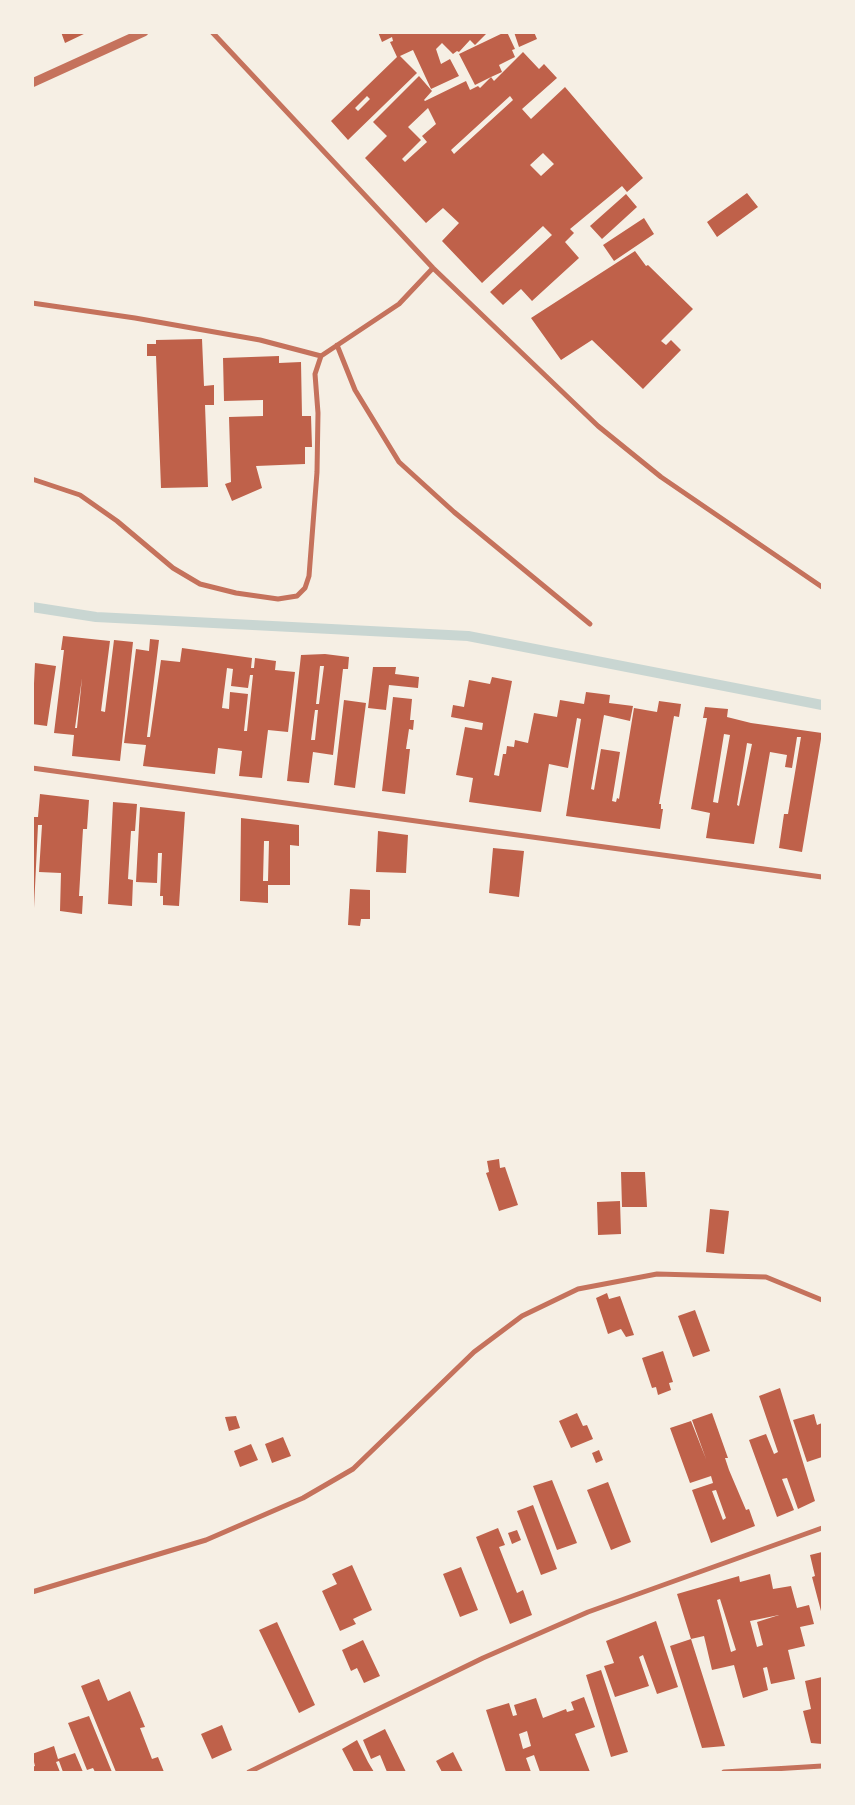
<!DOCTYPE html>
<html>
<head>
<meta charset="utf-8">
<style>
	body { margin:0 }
	#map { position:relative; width:855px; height:1805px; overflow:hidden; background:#f6efe4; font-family:Arial,sans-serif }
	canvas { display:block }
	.frame { position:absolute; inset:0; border:34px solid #f6efe4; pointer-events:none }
</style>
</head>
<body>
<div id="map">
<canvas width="855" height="1805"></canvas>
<div class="frame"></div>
</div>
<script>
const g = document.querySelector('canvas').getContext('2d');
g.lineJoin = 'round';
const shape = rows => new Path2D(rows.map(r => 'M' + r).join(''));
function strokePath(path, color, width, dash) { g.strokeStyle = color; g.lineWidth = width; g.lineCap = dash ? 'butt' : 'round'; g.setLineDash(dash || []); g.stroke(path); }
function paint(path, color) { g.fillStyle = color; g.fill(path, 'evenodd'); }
strokePath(shape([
	[32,607,96,617,468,636,822,705]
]), '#c9d6d2', 10);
paint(shape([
	[61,32,88,32,65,43],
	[378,32,486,34,475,45,470,40,459,52,457,51,453,54,442,43,436,49,441,64,450,59,459,76,431,89,413,50,400,56,417,73,348,140,331,121,397,57,390,42,393,41,392,37,382,42],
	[367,96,370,99,358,111,355,108],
	[505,32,507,32,515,49,512,50,515,57,499,65,502,72,491,77,494,81,523,52,539,69,544,64,557,78,522,109,531,119,565,87,643,178,627,192,622,186,570,229,574,233,565,242,579,258,532,301,521,289,503,305,490,292,552,235,543,226,482,283,442,241,459,223,443,208,426,223,365,158,387,136,373,122,419,76,432,91,424,100,425,101,466,81,470,90,478,86,480,88,491,77,475,85,459,54],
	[510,96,513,100,454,154,451,150],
	[428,108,436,124,422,136,427,142,405,162,402,159,421,140,408,127],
	[543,153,554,164,541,176,530,165],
	[514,32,534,32,537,39,519,47],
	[747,193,758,207,717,237,707,222],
	[626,194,637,207,602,239,590,226],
	[644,218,654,234,614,261,603,245],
	[635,251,646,266,648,265,693,309,661,341,666,345,671,340,681,350,643,389,592,340,561,360,531,318],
	[202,339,204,386,214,385,214,405,205,405,208,487,161,488,156,356,147,356,147,344,156,344,156,340],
	[279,356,279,363,301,362,302,416,311,416,312,447,305,447,305,464,256,466,262,488,232,501,225,484,231,482,229,417,263,416,263,400,224,401,223,358],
	[63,636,110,641,101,711,105,712,114,640,133,642,120,761,72,756,74,735,54,733,64,650,61,650],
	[82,678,77,728,75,728],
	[150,639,159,640,147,737,150,737,161,660,180,662,182,648,252,658,251,668,254,668,255,658,276,661,275,670,295,672,288,732,268,730,262,778,239,776,242,751,218,748,215,774,143,766,146,745,124,743,136,649,149,651],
	[227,668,233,669,231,686,248,688,250,675,253,675,247,731,244,731,248,694,230,692,229,709,222,708],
	[325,654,349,657,348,669,343,669,333,755,313,752,309,783,287,781,301,655],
	[320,666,324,666,319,704,316,704],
	[315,710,318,710,315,740,311,740],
	[35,663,56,666,47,726,32,724],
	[373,667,396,667,395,674,419,677,418,688,389,685,386,710,368,708],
	[492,677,512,681,494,775,499,776,503,754,506,754,507,746,514,747,515,740,528,743,534,713,557,717,560,700,584,704,586,692,610,695,609,703,633,706,630,721,604,715,591,789,594,790,601,749,620,752,612,801,616,802,617,798,619,799,634,708,657,712,659,701,681,704,679,717,674,716,659,804,661,804,661,809,663,809,660,829,566,816,581,719,577,718,568,768,549,764,541,812,469,802,473,778,456,775,465,727,482,730,483,723,451,717,453,705,464,707,469,680,490,684],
	[393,697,412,699,410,720,414,720,413,730,409,729,406,749,410,749,405,794,382,791],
	[344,700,366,703,355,788,334,785],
	[705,707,728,709,727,717,751,723,822,733,802,852,779,848,784,814,788,814,801,737,797,737,792,768,785,767,787,755,770,752,754,844,706,838,710,813,691,809,707,718,703,718],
	[724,734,730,735,718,803,713,802],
	[747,743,752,744,739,806,737,805],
	[40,794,89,800,87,829,83,829,79,896,83,896,82,914,60,911,61,873,39,872,42,825,38,825,34,908,32,908,32,817,38,817],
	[113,802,137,804,135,831,131,831,128,879,133,880,132,906,108,904],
	[140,807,185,812,179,906,163,905,163,896,160,896,162,853,158,853,157,883,136,882],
	[241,818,299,825,299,846,290,845,290,885,268,885,268,903,240,901],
	[264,841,269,841,268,881,263,881],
	[378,831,408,835,406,873,376,872],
	[493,848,524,851,519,897,489,893],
	[350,889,370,890,370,919,361,919,360,926,348,925],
	[499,1159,500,1168,505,1167,518,1205,499,1211,486,1173,489,1172,487,1161],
	[621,1172,645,1172,647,1207,622,1207],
	[620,1201,621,1234,598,1235,597,1202],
	[710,1209,729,1211,724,1254,706,1252],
	[607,1293,609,1299,620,1296,634,1335,626,1337,621,1329,608,1334,596,1298],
	[695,1310,710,1351,693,1357,678,1316],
	[663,1351,673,1382,669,1383,671,1390,658,1395,656,1387,652,1388,642,1358],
	[780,1388,815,1501,798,1509,787,1478,782,1479,794,1510,777,1517,749,1440,766,1434,774,1454,778,1452,759,1396],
	[577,1413,583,1426,587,1425,593,1439,571,1448,559,1421],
	[712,1413,728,1458,725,1458,729,1470,746,1510,749,1509,755,1526,711,1543,692,1490,713,1483,711,1476,690,1483,670,1428,691,1421,706,1459,692,1420],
	[716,1490,726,1518,723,1520,712,1491],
	[814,1414,817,1425,822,1423,822,1457,807,1462,793,1420],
	[236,1416,240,1428,229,1431,225,1417],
	[283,1437,291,1456,272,1463,265,1444],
	[251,1444,258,1460,240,1467,234,1451],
	[599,1450,603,1460,596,1463,592,1453],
	[552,1480,577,1543,557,1550,533,1486],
	[608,1482,631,1542,611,1550,587,1490],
	[533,1505,557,1569,541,1575,517,1511],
	[498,1528,505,1545,499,1547,517,1593,523,1590,532,1615,510,1624,476,1537],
	[517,1530,521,1540,512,1544,508,1533],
	[822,1552,822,1615,812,1577,815,1576,810,1555],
	[352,1565,372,1610,353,1619,356,1624,340,1631,322,1591,337,1584,332,1574],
	[461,1567,478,1610,460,1617,443,1574],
	[770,1574,773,1589,791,1586,797,1608,809,1605,814,1624,800,1627,805,1646,788,1650,795,1679,771,1684,767,1667,763,1668,768,1690,743,1698,734,1665,712,1670,704,1636,691,1639,677,1594,739,1576,740,1582],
	[720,1599,736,1650,731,1652,717,1600],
	[779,1615,757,1622,763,1645,757,1647,750,1621],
	[656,1621,678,1687,657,1694,643,1655,639,1657,649,1686,615,1697,604,1666,614,1663,606,1641],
	[277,1622,315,1705,299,1713,259,1630],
	[691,1639,725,1746,702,1748,670,1646],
	[363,1640,380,1676,364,1683,357,1668,351,1671,342,1650],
	[601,1670,628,1752,611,1757,586,1675],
	[822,1677,822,1744,811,1743,803,1711,811,1709,805,1681],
	[99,1679,108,1701,130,1691,145,1727,140,1728,152,1759,158,1757,164,1772,116,1772,81,1686],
	[584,1697,595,1727,575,1734,590,1772,540,1772,534,1755,526,1758,531,1772,506,1772,486,1710,509,1703,513,1716,517,1715,514,1705,536,1698,543,1718,566,1709,567,1712,574,1710,571,1702],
	[527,1731,531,1746,523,1749,519,1734],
	[89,1716,112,1772,95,1772,93,1768,87,1770,68,1723],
	[222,1725,232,1750,212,1759,201,1734],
	[385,1729,406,1772,387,1772,380,1755,371,1759,363,1740],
	[357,1740,368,1762,374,1772,354,1772,342,1749],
	[54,1746,58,1759,75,1753,83,1772,63,1772,59,1761,56,1762,60,1772,32,1772,32,1767,35,1766,32,1754],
	[453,1752,463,1772,442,1772,436,1761]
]), '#bf614a');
strokePath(shape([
	[212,32,433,268,598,426,661,477,822,587],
	[32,303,135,318,260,340,321,356],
	[337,345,355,390,399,462,454,512,590,624],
	[32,479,80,495,117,521,173,568,200,584,236,593,278,599,297,596,305,588,309,576,317,472,318,413,315,374,321,356,399,304,433,268],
	[32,768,822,877],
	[32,1592,206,1540,303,1498,353,1469,474,1352,522,1316,578,1289,657,1274,766,1277,822,1300],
	[249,1772,483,1658,588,1612,822,1528],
	[724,1772,822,1766]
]), '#c5725c', 5);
strokePath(shape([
	[32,83,144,32]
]), '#c5725c', 9);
</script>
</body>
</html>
